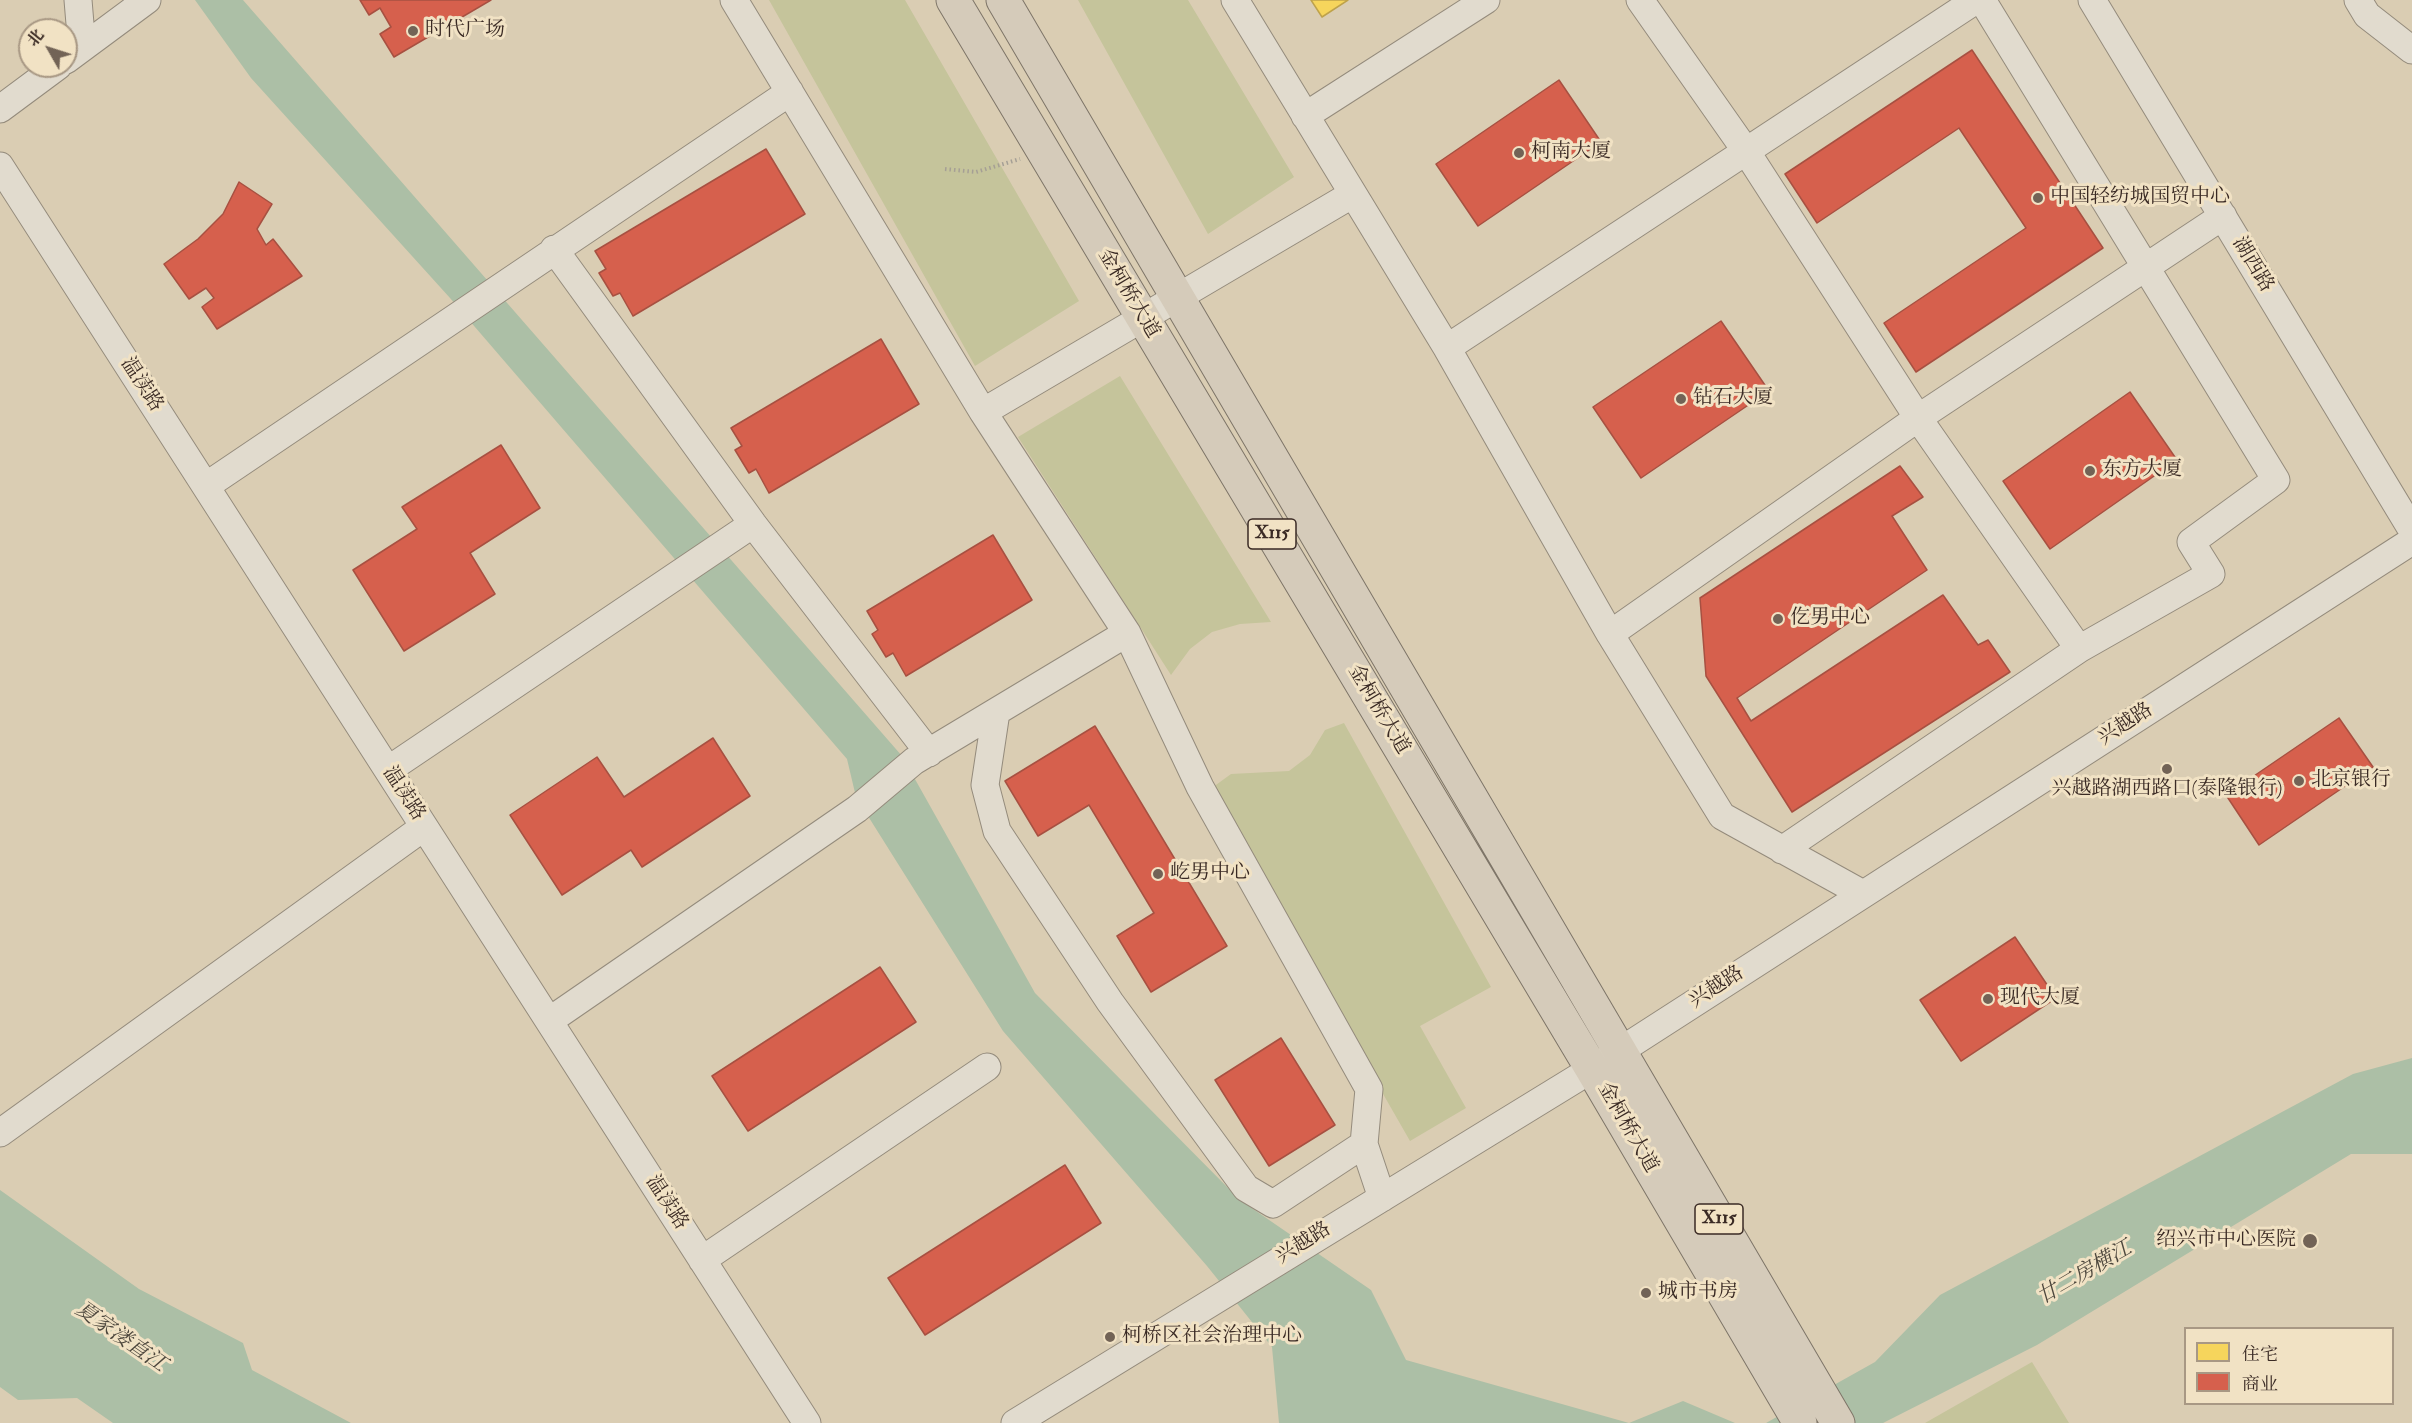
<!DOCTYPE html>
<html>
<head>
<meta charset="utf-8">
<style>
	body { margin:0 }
	#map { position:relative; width:2412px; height:1423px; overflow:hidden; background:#dacdb3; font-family:"IM FELL Double Pica","Noto Serif SC",serif }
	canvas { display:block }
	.legend { position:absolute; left:2184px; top:1327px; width:210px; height:78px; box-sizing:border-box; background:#f1e2c4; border:2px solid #a89884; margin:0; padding:8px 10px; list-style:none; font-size:18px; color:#3a2a24 }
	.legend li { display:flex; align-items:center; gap:12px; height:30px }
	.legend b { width:30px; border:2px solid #a89884 }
	.north { position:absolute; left:18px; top:18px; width:60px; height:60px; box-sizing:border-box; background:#f1e2c4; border:2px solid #a89884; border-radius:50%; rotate:309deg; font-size:16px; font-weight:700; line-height:24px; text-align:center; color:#3a2a24 }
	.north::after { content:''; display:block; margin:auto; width:21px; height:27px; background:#726356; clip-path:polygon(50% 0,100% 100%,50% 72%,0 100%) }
</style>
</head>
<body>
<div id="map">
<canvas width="2412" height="1423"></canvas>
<ul class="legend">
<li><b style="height:16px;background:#f6d55c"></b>住宅</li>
<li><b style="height:16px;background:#d6604d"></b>商业</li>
</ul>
<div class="north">北</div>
</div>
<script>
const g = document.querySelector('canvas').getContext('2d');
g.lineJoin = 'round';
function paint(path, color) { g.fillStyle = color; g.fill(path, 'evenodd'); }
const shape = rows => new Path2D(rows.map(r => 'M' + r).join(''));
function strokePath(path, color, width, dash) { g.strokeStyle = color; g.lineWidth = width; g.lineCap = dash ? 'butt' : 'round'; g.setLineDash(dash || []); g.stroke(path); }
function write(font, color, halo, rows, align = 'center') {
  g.font = font + ' "IM FELL Double Pica","Noto Serif SC",serif'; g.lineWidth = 6; g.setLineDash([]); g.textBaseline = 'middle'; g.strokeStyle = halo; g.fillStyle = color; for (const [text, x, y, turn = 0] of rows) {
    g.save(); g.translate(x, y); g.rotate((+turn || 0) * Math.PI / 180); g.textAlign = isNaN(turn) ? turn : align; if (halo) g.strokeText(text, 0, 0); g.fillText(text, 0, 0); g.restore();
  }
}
paint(shape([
	[769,0,905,0,1079,301,975,366],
	[1078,0,1188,0,1294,177,1208,234],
	[1120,376,1271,622,1240,624,1212,632,1190,649,1171,675,1018,437],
	[1344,723,1491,987,1420,1026,1466,1108,1410,1141,1209,790,1231,774,1289,771,1310,755,1325,730],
	[2032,1362,2069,1423,1925,1423]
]), '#c5c49b');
paint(shape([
	[195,0,243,0,902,756,1035,993,1240,1200,1371,1290,1406,1360,1629,1423,1683,1401,1735,1423,1279,1423,1272,1347,1207,1266,1003,1031,856,797,847,759,450,298,251,78],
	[2412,1058,2412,1154,2351,1154,2037,1345,1883,1423,1766,1423,1875,1362,1940,1295,2353,1074],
	[0,1190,139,1289,243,1343,252,1370,351,1423,113,1423,77,1398,18,1400,0,1387]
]), '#acbfa6');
const homes = shape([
	[1311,0,1348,0,1322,17,1311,0]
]);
paint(homes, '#f6d55c');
strokePath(homes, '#bea24b', 1.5);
const shops = shape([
	[360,0,491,0,394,57,380,34,391,27,380,8,369,15,360,0],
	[1972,50,2103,248,1916,372,1884,323,2026,228,1959,128,1817,223,1785,174,1972,50],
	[1559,80,1601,142,1478,226,1436,164,1559,80],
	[766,149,805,214,633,316,620,293,613,296,599,273,606,269,595,251,766,149],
	[239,182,272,204,257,229,266,245,273,239,302,276,217,329,202,307,214,298,206,288,189,299,164,264,198,239,223,214,239,182],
	[1721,321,1769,391,1641,478,1593,407,1721,321],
	[881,339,919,404,769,493,756,469,749,473,735,450,742,446,731,428,881,339],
	[2130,392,2177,460,2050,549,2003,481,2130,392],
	[501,445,540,508,470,553,495,594,404,651,353,570,417,529,402,507,501,445],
	[1900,466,1923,497,1892,516,1927,570,1737,698,1751,721,1943,595,1978,645,1988,640,2010,672,1792,812,1706,676,1700,598,1900,466],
	[993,535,1032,600,906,676,893,653,886,657,872,634,878,630,867,611,993,535],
	[2339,718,2373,767,2259,845,2226,795,2339,718],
	[1095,726,1227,946,1151,992,1117,936,1154,913,1089,805,1038,836,1005,781,1095,726],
	[713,738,750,796,642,867,631,850,562,895,510,815,597,757,624,797,713,738],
	[2015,937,2056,998,1961,1061,1920,1000,2015,937],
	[880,967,916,1022,748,1131,712,1076,880,967],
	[1281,1038,1335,1125,1269,1166,1215,1080,1281,1038],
	[1065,1165,1101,1223,925,1335,888,1278,1065,1165]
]);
paint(shops, '#d6604d');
strokePath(shops, '#a75041', 1.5);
const minor = shape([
	[78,0,82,48],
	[734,0,983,412,1127,633,1200,787,1369,1089,1364,1144,1382,1198],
	[1235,0,1447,348,1610,634,1722,816,1863,894],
	[1640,0,1746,151,1918,418,2079,649],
	[2092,0,2412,530],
	[2358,0,2367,15,2412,50],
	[66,60,147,0],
	[0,109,58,66],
	[1305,116,1486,0],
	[0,166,807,1423],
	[554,249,753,524,929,753],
	[1447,348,1976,0],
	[983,412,1353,194],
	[206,486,790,92],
	[1610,634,1918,418,2223,216],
	[996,712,985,785,997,831,1110,1002,1246,1188,1273,1204,1364,1144],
	[388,770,753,524],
	[1782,850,2079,649,2211,574,2191,542,2276,480,1982,0],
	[549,1021,857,809,914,761,1127,633],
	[0,1133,424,827],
	[702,1260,987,1067],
	[1015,1423,1592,1069,2412,541]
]);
const major = shape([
	[953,0,1592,1069,1800,1423],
	[1003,0,1838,1423]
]);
strokePath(minor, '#948b7c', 29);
strokePath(major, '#7e7568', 35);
strokePath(shape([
	[945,169,976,172,1020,159]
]), '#a59f95', 4, [1.5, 3]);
strokePath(minor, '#e1dbce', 27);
strokePath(major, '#d5cbba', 33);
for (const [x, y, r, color] of [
	[413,31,6,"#726356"],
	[1519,153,6,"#726356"],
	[2038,198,6,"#726356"],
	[1681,399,6,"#726356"],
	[2090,471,6,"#726356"],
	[1778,619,6,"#726356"],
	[2167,769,6,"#726356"],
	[2299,781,6,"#726356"],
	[1158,874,6,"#726356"],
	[1988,999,6,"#726356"],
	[2310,1241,8,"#726356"],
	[1646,1293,6,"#726356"],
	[1110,1337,6,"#726356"]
]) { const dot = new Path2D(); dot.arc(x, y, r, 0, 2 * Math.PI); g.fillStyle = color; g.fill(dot); strokePath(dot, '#f1e2c4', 2); }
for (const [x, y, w] of [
	[1272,534,48],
	[1719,1219,48]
]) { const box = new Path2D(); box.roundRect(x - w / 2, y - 15, w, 30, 4.5); g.fillStyle = '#f1e2c4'; g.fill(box); strokePath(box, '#3a2a24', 1.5); }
write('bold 18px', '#3a2a24', null, [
	["X115",1272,534],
	["X115",1719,1219]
]);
write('20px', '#3a2a24', '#f1e2c4', [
	["时代广场",425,31],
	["柯南大厦",1531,153],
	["中国轻纺城国贸中心",2050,198],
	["钻石大厦",1693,399],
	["东方大厦",2102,471],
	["仡男中心",1790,619],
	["北京银行",2311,781],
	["兴越路湖西路口(泰隆银行)",2167,790,"center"],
	["屹男中心",1170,874],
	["现代大厦",2000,999],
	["绍兴市中心医院",2296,1241,"right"],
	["城市书房",1658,1293],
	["柯桥区社会治理中心",1122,1337]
], 'left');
write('20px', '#3a2a24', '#f1e2c4', [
	["湖西路",2252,265,59],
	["金柯桥大道",1128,294,59],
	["温渎路",141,385,57],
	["金柯桥大道",1378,710,59],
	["兴越路",2126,725,-33],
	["温渎路",403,794,57],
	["兴越路",1717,988,-33],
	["金柯桥大道",1627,1128,60],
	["温渎路",666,1203,57],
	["兴越路",1304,1244,-32]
]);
write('italic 21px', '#4d473d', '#f1e2c4', [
	["廿二房横江",2085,1274,-30],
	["夏家溇直江",120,1338,35]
]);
</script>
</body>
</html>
